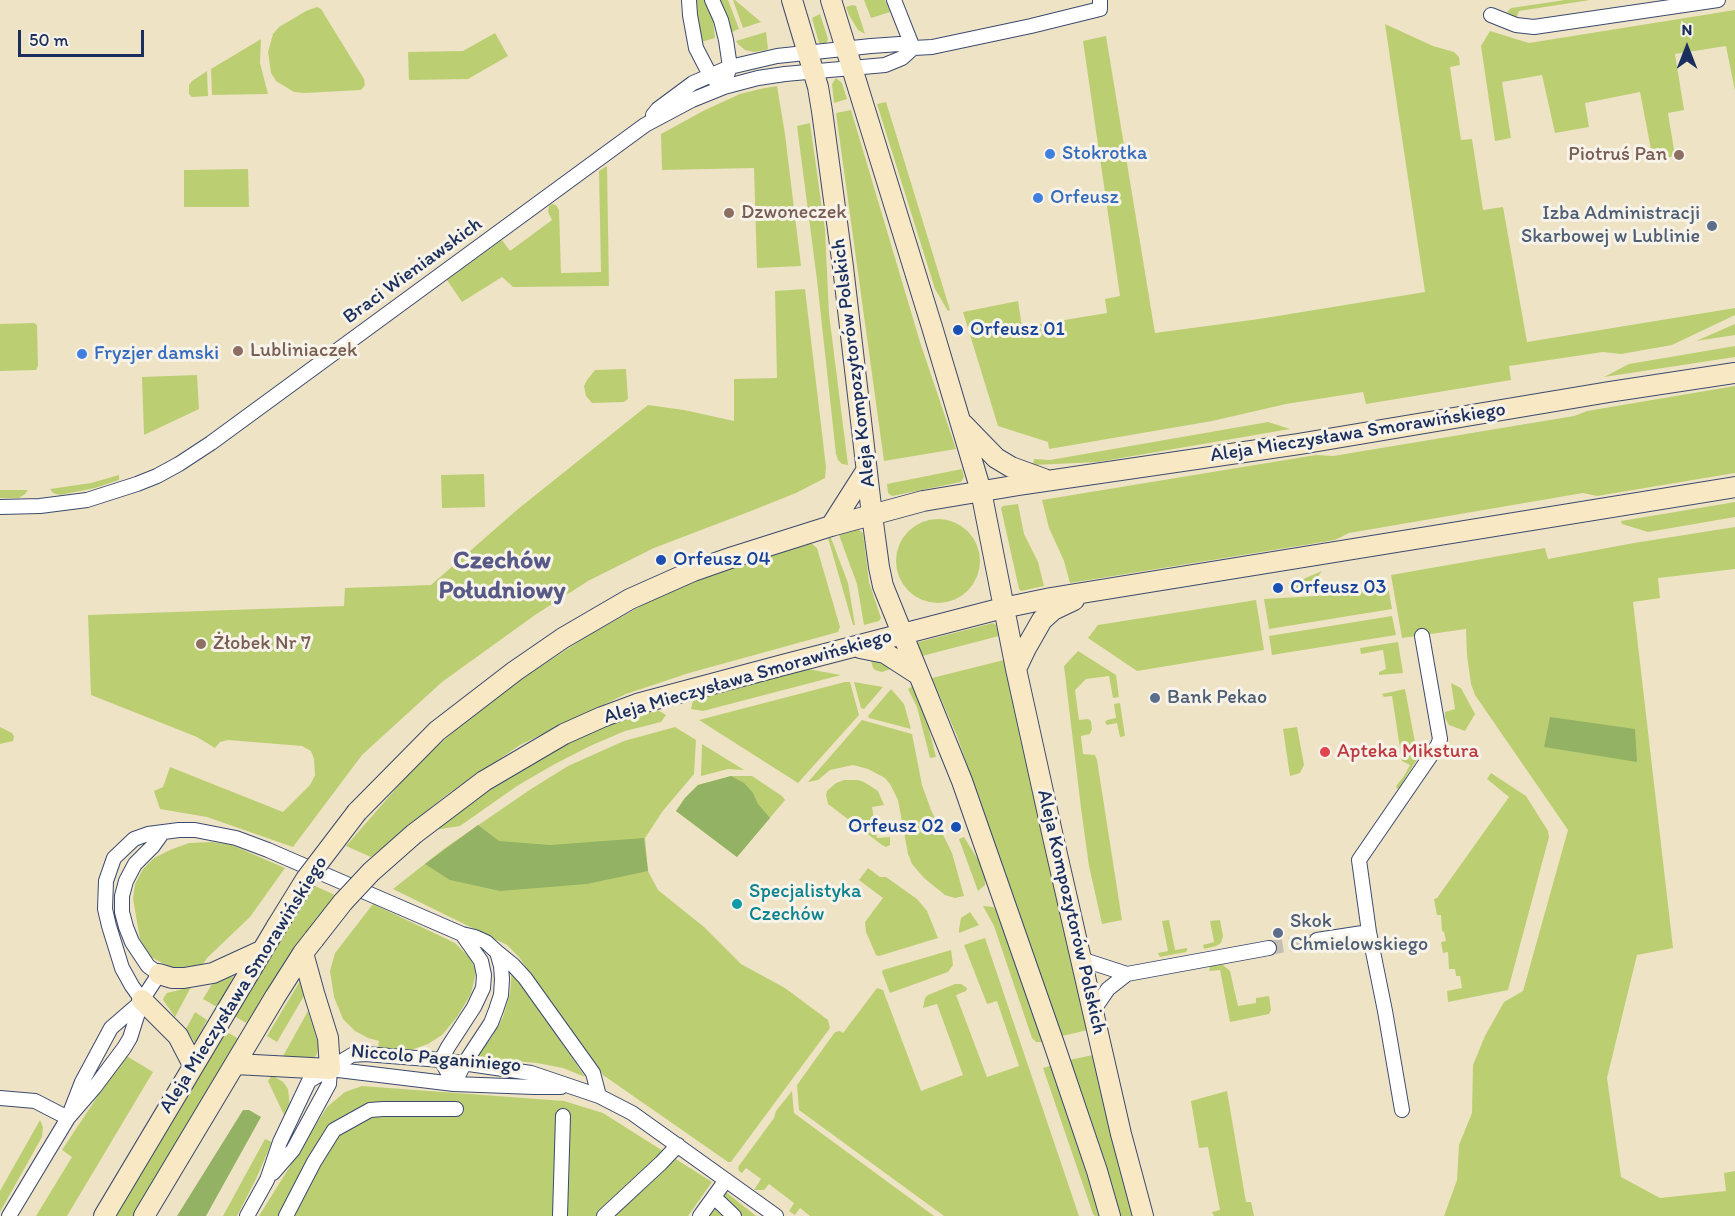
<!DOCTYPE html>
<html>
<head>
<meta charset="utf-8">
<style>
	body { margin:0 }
	#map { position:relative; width:1735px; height:1216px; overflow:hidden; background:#efe3c6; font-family:Itim,sans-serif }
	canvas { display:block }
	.north { position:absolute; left:1657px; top:18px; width:60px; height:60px; -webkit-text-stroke:4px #f7f3e8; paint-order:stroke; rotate:0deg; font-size:16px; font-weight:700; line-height:24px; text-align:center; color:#1b2f5e }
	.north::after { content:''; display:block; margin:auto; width:21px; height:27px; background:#1b2f5e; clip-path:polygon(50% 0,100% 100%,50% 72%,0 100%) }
	.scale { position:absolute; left:18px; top:30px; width:126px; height:27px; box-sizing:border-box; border:3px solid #1b2f5e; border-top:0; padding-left:8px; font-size:18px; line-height:21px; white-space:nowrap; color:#1b2f5e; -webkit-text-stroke:4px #f7f3e8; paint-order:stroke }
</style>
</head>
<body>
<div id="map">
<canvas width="1735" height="1216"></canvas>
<div class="north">N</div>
<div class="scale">50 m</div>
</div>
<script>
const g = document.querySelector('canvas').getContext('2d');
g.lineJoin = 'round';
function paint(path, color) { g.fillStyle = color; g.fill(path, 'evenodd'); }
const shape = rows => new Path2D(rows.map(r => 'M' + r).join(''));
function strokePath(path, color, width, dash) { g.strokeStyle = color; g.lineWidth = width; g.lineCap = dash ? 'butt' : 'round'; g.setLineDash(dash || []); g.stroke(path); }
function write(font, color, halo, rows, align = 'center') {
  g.font = font + ' Itim,sans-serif'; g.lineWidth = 6; g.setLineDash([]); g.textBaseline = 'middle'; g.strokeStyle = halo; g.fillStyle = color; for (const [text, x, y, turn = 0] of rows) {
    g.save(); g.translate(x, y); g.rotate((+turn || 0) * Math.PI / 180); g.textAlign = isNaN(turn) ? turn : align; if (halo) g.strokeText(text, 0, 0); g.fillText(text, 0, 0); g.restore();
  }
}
paint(shape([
	[695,0,706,0,713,20,715,38,698,43],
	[720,0,728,0,739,29,732,32],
	[733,0,735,0,761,22,743,28],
	[864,0,885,0,890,12,871,18],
	[1565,0,1590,0,1519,11,1516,19,1507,12,1511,8],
	[852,5,856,6,865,34,858,30,849,15,846,7],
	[317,7,321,9,364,79,365,85,361,90,304,93,294,92,276,81,271,73,268,52,273,34,279,27,306,11],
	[1735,10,1735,91,1726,46,1675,54,1684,110,1668,113,1675,156,1653,160,1640,92,1585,103,1589,127,1555,133,1542,75,1502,82,1511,138,1495,141,1481,46,1490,31,1529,43],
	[820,14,828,39,826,44,823,44,819,43,812,18],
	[1385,24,1433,46,1454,52,1459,57,1460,65,1450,67,1461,140,1472,139,1483,210,1503,207,1527,342,1735,308,1735,315,1672,345,1621,354,1603,352,1509,366,1511,380,1366,404,1363,392,1286,404,1212,421,1049,449,1048,442,998,426,963,312,1018,301,1022,327,1107,313,1105,299,1120,296,1083,41,1106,36,1155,333,1259,319,1425,292],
	[766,32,768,49,766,50,754,52,745,50,739,45,736,41],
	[495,33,508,56,468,79,409,80,408,52,463,51],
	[261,39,260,63,268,94,212,95,211,69],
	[207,71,208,96,192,97,189,94,189,85,192,81],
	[836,78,842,83,847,99,834,103,832,84],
	[777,86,785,134,801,266,757,268,754,168,662,170,661,134,705,110,740,94,760,89],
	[886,102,900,147,950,310,948,311,935,289,877,104],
	[851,110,920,342,956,449,884,461,836,113],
	[810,123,825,230,829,314,848,465,842,464,838,460,836,454,817,280,797,126],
	[607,166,609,286,513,287,502,277,462,302,447,280,502,240,510,251,552,220,548,212,549,206,552,204,556,205,559,210,561,273,601,272,599,171],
	[248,169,249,207,184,207,184,170],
	[805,289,826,467,825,478,796,493,751,511,654,548,588,581,535,615,442,682,362,755,293,847,207,817,160,809,154,791,163,787,170,767,283,812,310,785,315,775,314,759,311,751,302,746,228,740,220,742,215,748,197,737,91,695,88,615,344,606,345,588,431,585,518,509,648,405,684,410,734,421,734,379,777,378,775,291],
	[34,323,37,325,38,366,36,370,0,371,0,324],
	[1735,324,1735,335,1696,341],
	[1735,346,1735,357,1604,377,1629,364],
	[626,369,628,399,624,402,592,403,586,396,584,386,587,380,595,370],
	[197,375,199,409,144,435,142,377],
	[1735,386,1735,473,1597,496,1583,493,1349,533,1335,540,1323,542,1070,583,1064,561,1049,528,1042,500,1316,455,1333,456,1574,416,1587,411],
	[1268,422,1290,429,1098,462,1033,465,1034,459,1050,460],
	[962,469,964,477,961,482,892,496,888,493,887,484],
	[484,474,485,507,442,508,441,475],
	[119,475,119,480,95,488,60,495,53,493,50,489,91,483],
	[0,490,28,490,25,494,19,498,0,498],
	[1735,502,1735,517,1648,532,1622,524,1621,521],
	[1018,504,1024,534,1038,562,1044,586,1021,591,1019,589,1001,508,1003,506],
	'896 561a42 42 0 1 1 84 0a42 42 0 1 1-84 0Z',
	[1735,527,1735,569,1658,578,1660,598,1633,602,1673,948,1637,955,1607,1078,1621,1177,1660,1198,1726,1191,1724,1173,1735,1171,1735,1216,1444,1216,1457,1180,1459,1145,1472,1113,1473,1065,1485,1036,1504,1002,1523,991,1568,830,1475,695,1471,684,1467,655,1466,629,1402,638,1391,575,1545,548,1548,559,1634,543],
	[858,529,863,533,869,582,881,618,879,621,864,625,857,584,839,535],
	[828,538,831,538,848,583,855,625,853,625],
	[811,543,817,548,840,627,838,632,689,673,626,694,520,745,445,796,371,857,346,846,413,769,444,740,506,689,586,637,650,601,694,580],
	[1322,571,1311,586,1288,589,1288,583,1294,583],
	[1388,586,1392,609,1269,629,1264,599,1334,595],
	[1256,600,1264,650,1137,671,1088,638,1098,625],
	[1392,616,1396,635,1272,655,1269,636],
	[993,623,996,625,999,636,922,656,917,644,919,642],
	[1398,642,1403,673,1379,675,1379,672,1386,669,1383,650,1361,654,1360,648],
	[1078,651,1116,675,1119,697,1113,698,1109,676,1086,679,1075,690,1079,720,1088,719,1091,721,1092,729,1090,734,1081,736,1083,754,1095,755,1097,760,1122,920,1102,924,1089,866,1081,808,1064,666],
	[870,657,896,667,882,672,875,670,873,668],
	[1004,660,1088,1030,1062,1036,957,736,932,678],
	[808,669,841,675,703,711,691,709,693,700,697,698],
	[845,682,850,682,859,715,798,783,699,720],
	[854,682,883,687,864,709,861,708],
	[1451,683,1461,688,1475,714,1465,731,1449,725,1445,718,1445,712,1455,709],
	[914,685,923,706,936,757,930,758,917,707,908,689],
	[891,689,904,704,911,729,869,718,868,716],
	[1405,689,1418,758,1399,788,1397,789,1396,786,1404,776,1410,765,1402,761,1392,696,1384,697,1382,694],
	[1120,703,1125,736,1120,737,1117,723,1107,725,1105,722,1107,720,1116,718,1114,704],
	[656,709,666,715,661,722,625,731,590,746,553,765,517,786,460,826,434,830,463,807,528,764,583,734,616,720],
	[862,720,912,734,922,785,931,810,952,853,964,896,955,898,945,895,924,878,912,864,908,854,898,800,890,784,885,778,868,769,853,765,830,770,818,780,808,782],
	[0,727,12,733,14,736,13,741,0,744],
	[675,727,696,740,694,774,662,812,645,838,648,871,658,890,704,927,741,964,785,988,828,1020,830,1028,731,1162,728,1162,603,1075,518,956,507,945,393,889,445,848,531,789,568,766,624,741],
	[1297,727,1304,765,1300,773,1290,776,1283,729],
	[702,744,744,770,728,769,701,776],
	[1491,773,1526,796,1548,831,1549,837,1508,990,1448,1002,1447,991,1462,988,1460,976,1456,976,1455,969,1449,969,1448,952,1443,953,1441,942,1446,941,1444,932,1442,931,1441,915,1437,915,1434,899,1437,898,1509,797,1487,779],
	[731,776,752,776,782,796,785,800,737,857,676,811,685,798,698,785],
	[844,780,858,780,864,782,878,791,884,805,872,807,877,838,890,837,890,845,886,847,882,845,828,804,826,795,827,791,836,783],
	[964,837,982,866,985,875,985,885,978,891,959,839],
	[212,842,232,845,285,868,250,917,207,958,200,969,170,967,151,957,140,939,133,899,135,884,143,869,154,858,170,850,189,843],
	[868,868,880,877,886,877,917,899,927,911,938,938,879,956,876,955,866,932,865,922,883,898,859,880],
	[313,885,335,895,282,968,248,1024,234,1016,283,932],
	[373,904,455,943,471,959,476,972,471,994,457,1017,442,1035,428,1044,411,1050,378,1048,379,1041,368,1038,355,1031,343,1019,334,997,330,971,335,953],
	[983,906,993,907,998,912,1043,1042,1036,1042,1032,1038,994,926],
	[970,912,979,925,959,933,959,929,961,918],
	[1169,920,1175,950,1187,948,1187,950,1186,952,1160,957,1158,953,1168,951,1162,921],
	[1220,920,1223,936,1221,943,1216,946,1204,949,1203,945,1214,942,1210,921],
	[985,938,1057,1151,1079,1216,944,1216,799,1110,797,1085,835,1032,840,1031,843,1033,877,988,883,990,921,1091,963,1075,937,1004,923,1008,925,998,928,995,955,984,961,984,967,988,966,991,956,995,987,1077,1019,1066,997,1001,987,1004,964,945],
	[951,950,953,965,948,972,890,993,882,972,883,970],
	[1219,964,1223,965,1230,971,1238,1006,1256,1003,1256,998,1269,996,1271,1010,1269,1014,1230,1022,1220,970,1209,971,1210,966],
	[512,969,523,986,585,1077,563,1068,537,1063,481,1058,479,1056,480,1051,492,1037,503,1017,510,993],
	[234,976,217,1007,203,999,214,981],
	[300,981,304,996,277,1042,267,1036],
	[191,987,175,1017,163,1000,164,997,167,993],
	[308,1011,319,1047,316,1056,310,1060,282,1058],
	[195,1012,207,1020,195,1043,186,1029],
	[225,1031,239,1039,133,1216,115,1216],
	[125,1055,153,1072,67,1216,36,1216,72,1157,62,1150],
	[1093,1055,1104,1106,1134,1216,1121,1216,1069,1060],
	[1052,1065,1090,1178,1100,1216,1095,1216,1093,1214,1043,1068],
	[272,1075,283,1082,288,1089,290,1107,285,1117,268,1081],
	[362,1086,564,1101,603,1113,712,1182,688,1216,259,1216,327,1107,345,1092],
	[792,1091,794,1113,934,1216,810,1216,800,1208,795,1215,789,1211,794,1203,769,1184,764,1190,754,1190,761,1179,746,1168,742,1173,739,1171,738,1167,774,1118,776,1111],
	[1227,1091,1246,1202,1251,1202,1254,1216,1214,1216,1212,1212,1220,1210,1208,1147,1199,1148,1191,1101],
	[40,1120,43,1127,42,1137,0,1212,0,1191],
	[265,1139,272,1142,256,1179,237,1216,223,1216],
	[726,1192,756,1216,709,1216]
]), '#bbcf72');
paint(shape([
	[1550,717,1635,729,1637,762,1544,747],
	[731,776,744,783,753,793,758,804,770,818,737,857,676,811,685,798,698,785],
	[478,825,499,841,550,845,644,838,648,871,587,884,500,891,450,880,425,864],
	[243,1110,249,1110,261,1117,206,1216,177,1216]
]), '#94b264');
strokePath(shape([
	[1269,948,1317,940]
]), '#c5bfb1', 14, [14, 7]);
const street = shape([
	[689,0,690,15,696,48,710,75,716,81],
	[712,0,721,20,726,40,730,67,727,75],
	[894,0,913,48],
	[1491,15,1516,25,1534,27,1718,0],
	[653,115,658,109,693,83,730,67,747,63,777,56,871,46,900,44,913,48,932,47,1031,26,1100,9,1100,0],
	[0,507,40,506,87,500,137,484,157,476,179,464,211,443,645,125,692,100,724,87,758,78,785,74,885,65,902,58,913,48],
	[1369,932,1359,860,1438,745,1440,739,1422,636],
	[1317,940,1369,932,1385,1011,1402,1110],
	[497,952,513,965,525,978,593,1073,599,1096],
	[1081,959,1127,974],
	[142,1000,132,986,122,968,109,926,105,909,106,881,114,858,134,839,148,834,179,830,195,830,236,838,268,850,462,934,475,937,486,942,497,952,501,966,502,979,501,995,496,1010,491,1023,464,1064,454,1084],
	[1093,1011,1108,989,1127,974,1269,948],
	[330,1069,454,1084,534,1087,561,1087],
	[454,1084,441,1060,448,1047,474,1007,483,988,484,975,481,961,462,934],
	[0,1098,35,1101,68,1118],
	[68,1118,94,1088,124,1048,130,1038,142,1000,159,974,148,966,132,942,126,927,122,912,122,896,126,881,135,864,153,846,163,832],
	[273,1173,293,1150,329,1084,330,1069],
	[714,1197,734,1216],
	[9,1216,68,1118,82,1082,111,1028,141,1002],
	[247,1216,267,1180,280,1142,309,1081,352,1055,365,1054,441,1060,531,1073,599,1096,632,1113,776,1216],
	[286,1216,314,1162,334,1130,370,1110,383,1109,456,1109],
	[560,1216,563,1116],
	[604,1216,661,1163,678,1145],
	[700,1216,726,1180]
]);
const secondary = shape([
	[792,0,818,87,822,111,843,267,872,515,879,567,883,586,962,781,1054,1044,1097,1171,1110,1216],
	[831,0,932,327,981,491,1016,669,1053,837,1121,1134,1143,1216],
	[963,424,996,458,1011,467,1044,479],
	[831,526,866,471],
	[860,648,885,653,919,675],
	[1016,669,1026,648,1042,620,1053,610,1074,600],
	[357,812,437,731,515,671,563,638,630,599,693,571,733,557,831,526,923,501,1019,485,1299,444,1609,392,1735,373],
	[414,834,484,781,564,734,602,717,637,704,783,665,1003,608,1051,598,1735,487],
	[159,974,172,978,184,978,213,973,261,951],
	[142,1000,178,1036,193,1065],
	[235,1064,330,1069,328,1038,314,993,303,953],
	[104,1216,277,926],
	[144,1216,275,997,303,953,314,939]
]);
strokePath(street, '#3b4a6e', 16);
strokePath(secondary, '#3b4a6e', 22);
strokePath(street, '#fff', 14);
strokePath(secondary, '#f8e8c3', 20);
const secondaryBridge = shape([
	[277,926,306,879,357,812],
	[314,939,343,902,371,872,414,834]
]);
strokePath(secondaryBridge, '#3b4a6e', 22, []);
strokePath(secondaryBridge, '#f8e8c3', 20);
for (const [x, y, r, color] of [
	[1050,154,6,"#3f7fe0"],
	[1679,155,6,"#8d6e63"],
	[1038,198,6,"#3f7fe0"],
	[729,213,6,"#8d6e63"],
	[1712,226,6,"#5c6f8a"],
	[958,330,6,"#1a4fb4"],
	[238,351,6,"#8d6e63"],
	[82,354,6,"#3f7fe0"],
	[661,560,6,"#1a4fb4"],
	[1278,588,6,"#1a4fb4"],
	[201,644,6,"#8d6e63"],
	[1155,698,6,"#5c6f8a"],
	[1325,752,6,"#e0444e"],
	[956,827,6,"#1a4fb4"],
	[737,904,6,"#0f9aa8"],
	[1278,933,6,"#5c6f8a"]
]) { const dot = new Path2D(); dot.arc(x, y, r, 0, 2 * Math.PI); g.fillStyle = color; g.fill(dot); strokePath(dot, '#f7f3e8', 2); }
write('20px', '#366cbe', '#f7f3e8', [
	["Stokrotka",1062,154],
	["Orfeusz",1050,198],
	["Fryzjer damski",94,354]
], 'left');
write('20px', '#785e54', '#f7f3e8', [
	["Piotruś Pan",1667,155,"right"],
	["Dzwoneczek",741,213],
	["Lubliniaczek",250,351],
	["Żłobek Nr 7",213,644]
], 'left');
write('20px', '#4e5e75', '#f7f3e8', [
	["Izba Administracji",1700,214,"right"],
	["Skarbowej w Lublinie",1700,237,"right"],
	["Bank Pekao",1167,698],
	["Skok",1290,922],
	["Chmielowskiego",1290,945]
], 'left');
write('20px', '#1b2f5e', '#f7f3e8', [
	["Braci Wieniawskich",413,271,-36],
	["Aleja Kompozytorów Polskich",854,363,-97],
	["Aleja Mieczysława Smorawińskiego",1358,433,-9],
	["Aleja Mieczysława Smorawińskiego",748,677,-16],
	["Aleja Kompozytorów Polskich",1071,912,77],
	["Aleja Mieczysława Smorawińskiego",244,985,-58],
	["Niccolo Paganiniego",436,1059,5]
]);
write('20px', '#164399', '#f7f3e8', [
	["Orfeusz 01",970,330],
	["Orfeusz 04",673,560],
	["Orfeusz 03",1290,588],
	["Orfeusz 02",944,827,"right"]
], 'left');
write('20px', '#be3a42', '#f7f3e8', [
	["Apteka Mikstura",1337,752]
], 'left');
write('20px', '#0d838f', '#f7f3e8', [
	["Specjalistyka",749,892],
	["Czechów",749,915]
], 'left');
write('bold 26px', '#575a87', '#f7f3e8', [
	["Czechów",502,561],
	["Południowy",502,591]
]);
</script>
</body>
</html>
